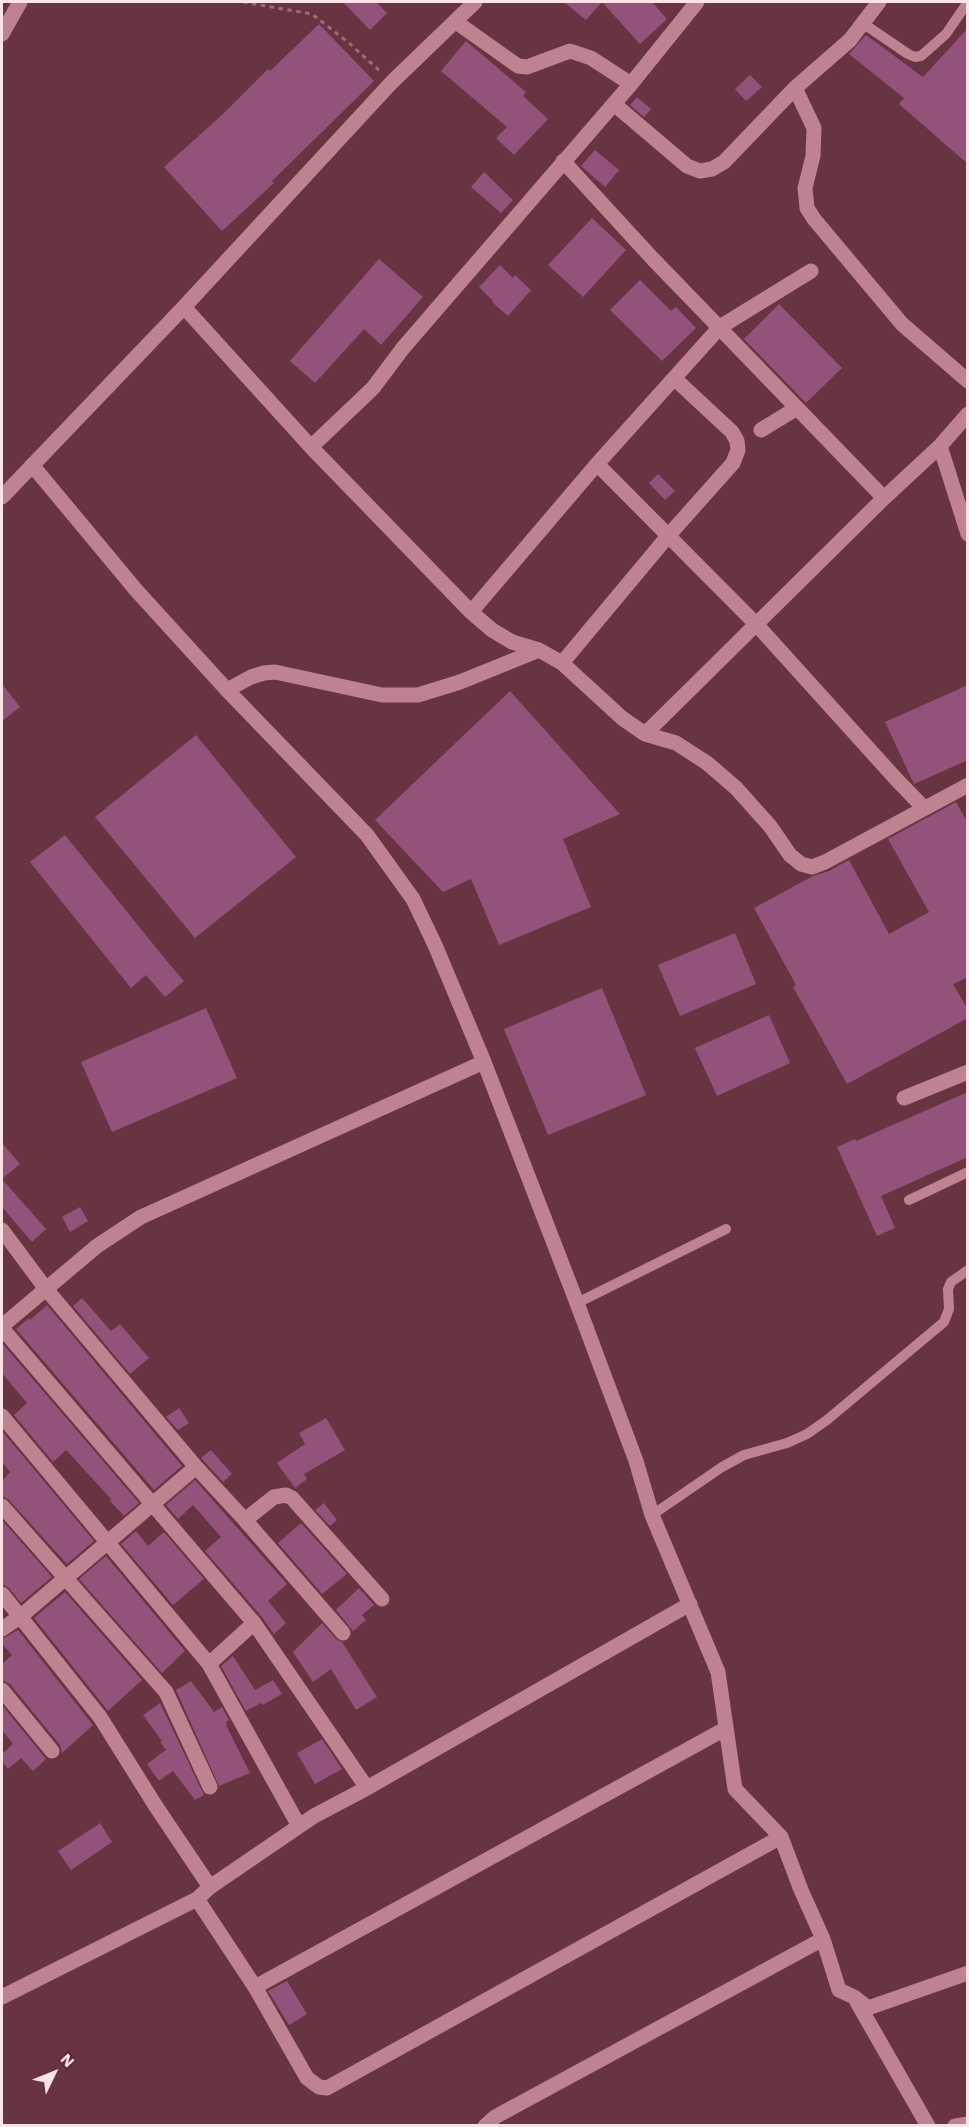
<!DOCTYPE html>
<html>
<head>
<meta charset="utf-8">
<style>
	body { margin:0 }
	#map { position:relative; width:969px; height:2127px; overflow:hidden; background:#683442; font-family:"Work Sans",sans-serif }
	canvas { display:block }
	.frame { position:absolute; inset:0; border:3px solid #fde2e8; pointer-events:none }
	.north { position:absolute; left:24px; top:2043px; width:60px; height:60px; -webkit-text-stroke:4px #5c2938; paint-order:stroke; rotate:47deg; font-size:16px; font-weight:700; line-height:24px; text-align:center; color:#fde2e8 }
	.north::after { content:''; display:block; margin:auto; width:21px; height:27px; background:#fde2e8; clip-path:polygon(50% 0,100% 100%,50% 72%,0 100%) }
</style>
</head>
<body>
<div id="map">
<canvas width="969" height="2127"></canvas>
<div class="frame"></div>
<div class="north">N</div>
</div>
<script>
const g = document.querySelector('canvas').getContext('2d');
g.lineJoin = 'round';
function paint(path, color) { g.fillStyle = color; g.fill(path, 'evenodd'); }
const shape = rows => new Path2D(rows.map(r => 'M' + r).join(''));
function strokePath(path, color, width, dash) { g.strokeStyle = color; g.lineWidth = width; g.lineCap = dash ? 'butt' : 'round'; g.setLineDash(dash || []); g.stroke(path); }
paint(shape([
	[343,2,376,2,387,13,370,30],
	[564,2,652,2,667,19,640,44,602,2,586,20],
	[319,24,374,81,272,181,274,183,222,231,164,167,223,114,268,69,270,71],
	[968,28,968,164,899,104,904,98,849,54,866,35,923,77],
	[466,41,526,92,523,96,548,119,514,155,496,138,507,127,441,71],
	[750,75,762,87,746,101,735,89],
	[637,97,651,109,644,117,630,105],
	[595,150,619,170,605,187,581,166],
	[484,172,513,200,501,213,471,187],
	[592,218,626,250,583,297,548,265],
	[379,259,423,297,381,345,364,329,315,383,290,361],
	[500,265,513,278,515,275,531,290,508,316,492,302,493,301,479,287],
	[640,280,671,311,676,307,696,328,662,361,610,310],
	[779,304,842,368,806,403,744,339],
	[658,474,675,491,665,500,649,483],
	[2,684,20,707,2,721],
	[968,685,968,760,914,784,885,722],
	[510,691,620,814,563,839,591,907,499,945,471,879,443,892,375,820],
	[196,735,296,857,195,938,95,817],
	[956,802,968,823,968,977,953,984,968,1010,968,1018,847,1084,793,987,796,985,754,908,813,876,829,871,849,860,889,934,929,912,888,839],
	[65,835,166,960,184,981,165,997,146,975,131,988,30,862],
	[735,933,756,984,680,1016,658,965],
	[602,988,646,1095,548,1135,504,1029],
	[206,1008,237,1078,112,1132,81,1062],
	[769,1015,790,1063,717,1096,695,1048],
	[968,1092,968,1157,881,1196,895,1228,877,1236,837,1147,855,1139,856,1141],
	[2,1143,20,1164,2,1179,46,1229,32,1242,2,1207],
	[80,1207,88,1221,70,1232,62,1217],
	[82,1298,111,1331,120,1324,149,1358,130,1374,73,1306],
	[47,1305,182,1466,154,1490,16,1329,29,1318,30,1320],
	[2,1343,139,1503,124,1516,110,1501,111,1499,66,1450,53,1462,14,1415,27,1403,2,1373],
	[179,1408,189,1423,178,1430,166,1417],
	[326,1418,345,1450,304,1474,307,1479,295,1488,277,1463,305,1444,299,1433],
	[2,1431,94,1541,67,1564,9,1500,2,1496,2,1481,10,1472,2,1462],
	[211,1450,232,1474,223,1482,201,1458],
	[195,1480,287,1584,268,1601,286,1623,274,1634,262,1617,205,1551,221,1537,193,1505,178,1519,166,1505],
	[324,1503,337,1520,330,1526,315,1510],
	[2,1520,52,1577,21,1603,9,1588,2,1584],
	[301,1523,347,1574,322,1594,278,1543],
	[136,1531,148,1546,164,1532,204,1579,173,1605,121,1544],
	[106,1556,185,1651,162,1673,79,1579],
	[359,1588,374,1605,362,1615,366,1620,353,1631,336,1610],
	[65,1592,142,1680,108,1711,34,1618],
	[322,1623,336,1639,342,1642,377,1697,356,1710,331,1669,313,1682,293,1652],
	[18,1630,93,1725,62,1753,60,1745,10,1684,2,1680,2,1664,12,1655,2,1644,2,1639],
	[233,1656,255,1690,273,1680,282,1694,263,1705,261,1703,246,1711,221,1666],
	[191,1681,214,1712,222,1707,229,1720,226,1722,227,1724,226,1725,250,1773,219,1786,176,1690],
	[160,1703,204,1795,195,1800,173,1771,159,1781,147,1764,166,1750,160,1742,162,1741,143,1715],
	[2,1705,46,1759,33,1771,21,1758,8,1769,2,1761,2,1754,13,1744,2,1730],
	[322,1739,342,1769,315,1784,297,1753],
	[100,1823,112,1842,71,1870,58,1851],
	[287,1981,307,2014,289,2025,268,1991]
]), '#925279');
strokePath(shape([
	[243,2,312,14,349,43,381,72]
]), '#996e79', 3, [4.5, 4.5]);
strokePath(shape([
	[864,24,908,54,915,57,921,56,946,34,968,2],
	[909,1200,968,1172],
	[577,1303,726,1229],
	[652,1515,722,1467,744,1455,787,1443,807,1434,827,1420,944,1322,949,1309,948,1289,951,1282,968,1270]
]), '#be8290', 10);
strokePath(shape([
	[879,2,850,40,795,88,814,128,813,156,805,188,807,208,814,219,902,324,968,381],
	[456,22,518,66,527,67,570,51,591,58,631,84],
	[2,34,20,2],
	[614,104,687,166,700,171,712,169,724,162,795,88],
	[563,161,652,258,884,498],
	[184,307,311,447,471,612,492,630,512,642,539,650,562,663,622,718,645,734,676,743,707,763,736,788,770,826,790,855,801,864,812,867,825,862,968,785],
	[761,430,797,408],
	[940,446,968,534],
	[311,447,373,388,403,348,631,84,697,2],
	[597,464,756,624,896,779,924,808],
	[32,465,136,590,227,690,367,835,413,899,435,945,484,1062,577,1303,636,1461,652,1515,718,1672,735,1789,781,1837,801,1890,823,1939,839,1990,854,1997,868,2008,968,1973],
	[2,497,184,307,392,82,475,2],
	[471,612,597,464,720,327,811,271],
	[562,663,668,536,733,463,738,450,737,441,732,432,674,378],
	[227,690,251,677,264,673,275,672,382,695,418,695,460,682,539,650],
	[645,734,884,498,940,446,968,414],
	[904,1098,968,1072],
	[2,1230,46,1289,196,1467,245,1520,343,1633],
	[2,1326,97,1246,141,1217,484,1062],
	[2,1328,254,1623,367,1788],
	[2,1416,209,1664,299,1826],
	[2,1506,166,1692,210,1787],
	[245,1520,274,1497,286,1495,292,1498,382,1599],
	[2,1594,100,1717,155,1805,210,1887,197,1899,2,1997],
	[2,1629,21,1616,196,1467],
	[209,1664,254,1623],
	[2,1690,52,1751],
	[210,1887,314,1816,367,1788,690,1604],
	[197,1899,255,1987,307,2078,319,2087,327,2088,781,1837],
	[255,1987,725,1729],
	[857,2002,928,2126],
	[485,2126,495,2117,823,1939],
	[955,2126,968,2124]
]), '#be8290', 15);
</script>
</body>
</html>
